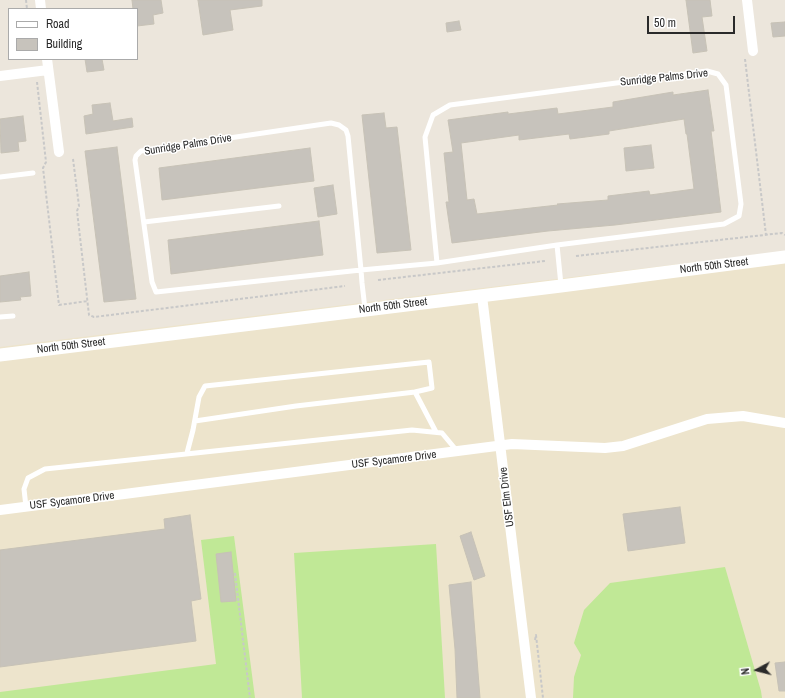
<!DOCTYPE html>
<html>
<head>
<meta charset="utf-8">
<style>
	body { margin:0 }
	#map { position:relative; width:785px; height:698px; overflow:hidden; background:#ece6dc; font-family:"Archivo Narrow",sans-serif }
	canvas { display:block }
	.legend { position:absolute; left:8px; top:8px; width:130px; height:52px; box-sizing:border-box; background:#fff; border:1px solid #aaa; margin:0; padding:5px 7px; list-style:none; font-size:12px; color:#2a2a2a }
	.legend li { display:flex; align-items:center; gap:8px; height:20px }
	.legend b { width:20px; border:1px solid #aaa }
	.north { position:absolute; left:737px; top:650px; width:40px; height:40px; -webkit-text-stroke:3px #fff; paint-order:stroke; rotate:263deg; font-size:11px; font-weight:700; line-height:16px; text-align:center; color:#2a2a2a }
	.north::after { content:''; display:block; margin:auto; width:14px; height:18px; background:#2a2a2a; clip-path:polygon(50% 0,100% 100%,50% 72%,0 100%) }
	.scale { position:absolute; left:647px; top:16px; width:88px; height:18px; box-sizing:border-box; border:2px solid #2a2a2a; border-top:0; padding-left:5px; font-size:12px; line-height:14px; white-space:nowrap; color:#2a2a2a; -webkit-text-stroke:3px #fff; paint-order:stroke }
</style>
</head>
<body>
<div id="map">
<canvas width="785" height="698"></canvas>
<ul class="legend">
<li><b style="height:5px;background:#fff"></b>Road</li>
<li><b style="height:11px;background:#c7c3bc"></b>Building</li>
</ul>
<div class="north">N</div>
<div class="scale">50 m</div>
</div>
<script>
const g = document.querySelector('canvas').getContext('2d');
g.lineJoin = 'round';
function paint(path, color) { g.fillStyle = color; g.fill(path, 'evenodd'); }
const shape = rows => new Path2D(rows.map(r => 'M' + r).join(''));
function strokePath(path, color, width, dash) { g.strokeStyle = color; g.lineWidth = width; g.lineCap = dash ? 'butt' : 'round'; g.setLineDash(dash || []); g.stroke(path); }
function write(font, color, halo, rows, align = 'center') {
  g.font = font + ' "Archivo Narrow",sans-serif'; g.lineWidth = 3; g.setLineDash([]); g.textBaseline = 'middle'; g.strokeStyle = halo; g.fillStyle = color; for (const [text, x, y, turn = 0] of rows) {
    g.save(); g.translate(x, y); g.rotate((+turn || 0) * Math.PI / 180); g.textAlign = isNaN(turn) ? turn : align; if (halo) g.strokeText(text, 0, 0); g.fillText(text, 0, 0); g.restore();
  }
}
paint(shape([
	[785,251,785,698,0,698,0,347]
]), '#ede4cc');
paint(shape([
	[234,536,255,698,0,698,0,692,216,664,201,540],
	[436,544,445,698,302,698,294,553],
	[725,567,761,691,762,698,573,698,574,677,581,655,574,643,584,610,610,583]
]), '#c0e896');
const building = shape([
	[132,0,161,0,163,13,153,15,154,24,137,26,137,9,133,9,132,0],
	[198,0,262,0,262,6,230,10,233,30,203,35,198,0],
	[686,0,710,0,712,16,702,17,707,51,693,53,686,0],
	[459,21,461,30,447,32,446,23,459,21],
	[785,22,785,36,773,37,771,23,785,22],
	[85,59,102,59,104,70,87,72,85,59],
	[708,90,714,131,711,131,721,212,615,225,548,231,452,243,446,202,449,202,444,153,453,152,448,120,508,112,508,114,557,108,558,114,613,107,613,102,673,92,673,95,708,90],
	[684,119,686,134,687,134,694,189,650,195,649,191,608,196,608,200,557,204,558,205,477,214,474,199,467,200,461,143,519,135,519,140,569,134,570,139,609,134,609,131,684,119],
	[110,103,113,121,132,118,133,127,86,134,84,116,93,114,92,105,110,103],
	[384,113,386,128,397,127,411,250,377,253,362,115,384,113],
	[23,116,26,141,18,142,19,151,1,153,0,119,23,116],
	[651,145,654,168,626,171,624,148,651,145],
	[117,147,136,299,104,302,85,151,117,147],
	[310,148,314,181,162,200,159,168,310,148],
	[333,185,337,214,318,217,314,188,333,185],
	[319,221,323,255,171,274,168,240,319,221],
	[29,272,31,296,20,297,21,300,0,302,0,276,29,272],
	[680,507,685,543,628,551,623,514,680,507],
	[190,515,201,599,191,601,196,641,0,667,0,550,165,529,164,519,190,515],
	[471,532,485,576,474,580,460,536,471,532],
	[231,552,236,601,221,602,216,554,231,552],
	[471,582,480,698,457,698,455,649,449,585,471,582],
	[785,662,785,691,779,691,775,663,785,662]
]);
paint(building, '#c7c3bc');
strokePath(building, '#c7c2b6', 1);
strokePath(shape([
	[26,0,27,9],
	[745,59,766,235],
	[37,82,46,162,43,168,59,305,88,301],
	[73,159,79,206,77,211,89,315,94,317,345,286],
	[576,256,782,233,785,235],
	[378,280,545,261],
	[235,573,250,698],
	[535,640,536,635,543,698]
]), '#c8c8c8', 2, [3, 2]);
strokePath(shape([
	[0,177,33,173],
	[144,222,279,206],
	[557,245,437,263,425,137,433,115,450,105,707,71,718,74,726,85,741,204,739,216,724,224,557,245,561,285],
	[365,309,362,283,361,270,348,136,346,130,339,125,331,123,141,151,136,156,135,160,152,282,156,292,361,270,437,263],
	[0,317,13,316],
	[195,421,296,406,415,392],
	[187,453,193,430,199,397,205,386,429,362,432,388,415,392,436,432],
	[26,507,24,489,28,478,45,469,412,430,442,433,457,451]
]), '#fff', 5);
strokePath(shape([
	[40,0,41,9],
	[747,0,753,51],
	[47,59,59,152],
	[0,76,48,70],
	[482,296,531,698],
	[0,510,512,444,605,448,623,446,707,419,743,416,785,423]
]), '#fff', 10);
strokePath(shape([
	[0,355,561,286,785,257]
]), '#fff', 13);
write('11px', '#2a2a2a', '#fff', [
	["Sunridge Palms Drive",664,78,-6],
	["Sunridge Palms Drive",188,145,-9],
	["North 50th Street",714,266,-7],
	["North 50th Street",393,306,-7],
	["North 50th Street",71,346,-7],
	["USF Sycamore Drive",394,460,-7],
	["USF Elm Drive",507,497,-97],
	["USF Sycamore Drive",72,501,-7]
]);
</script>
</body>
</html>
